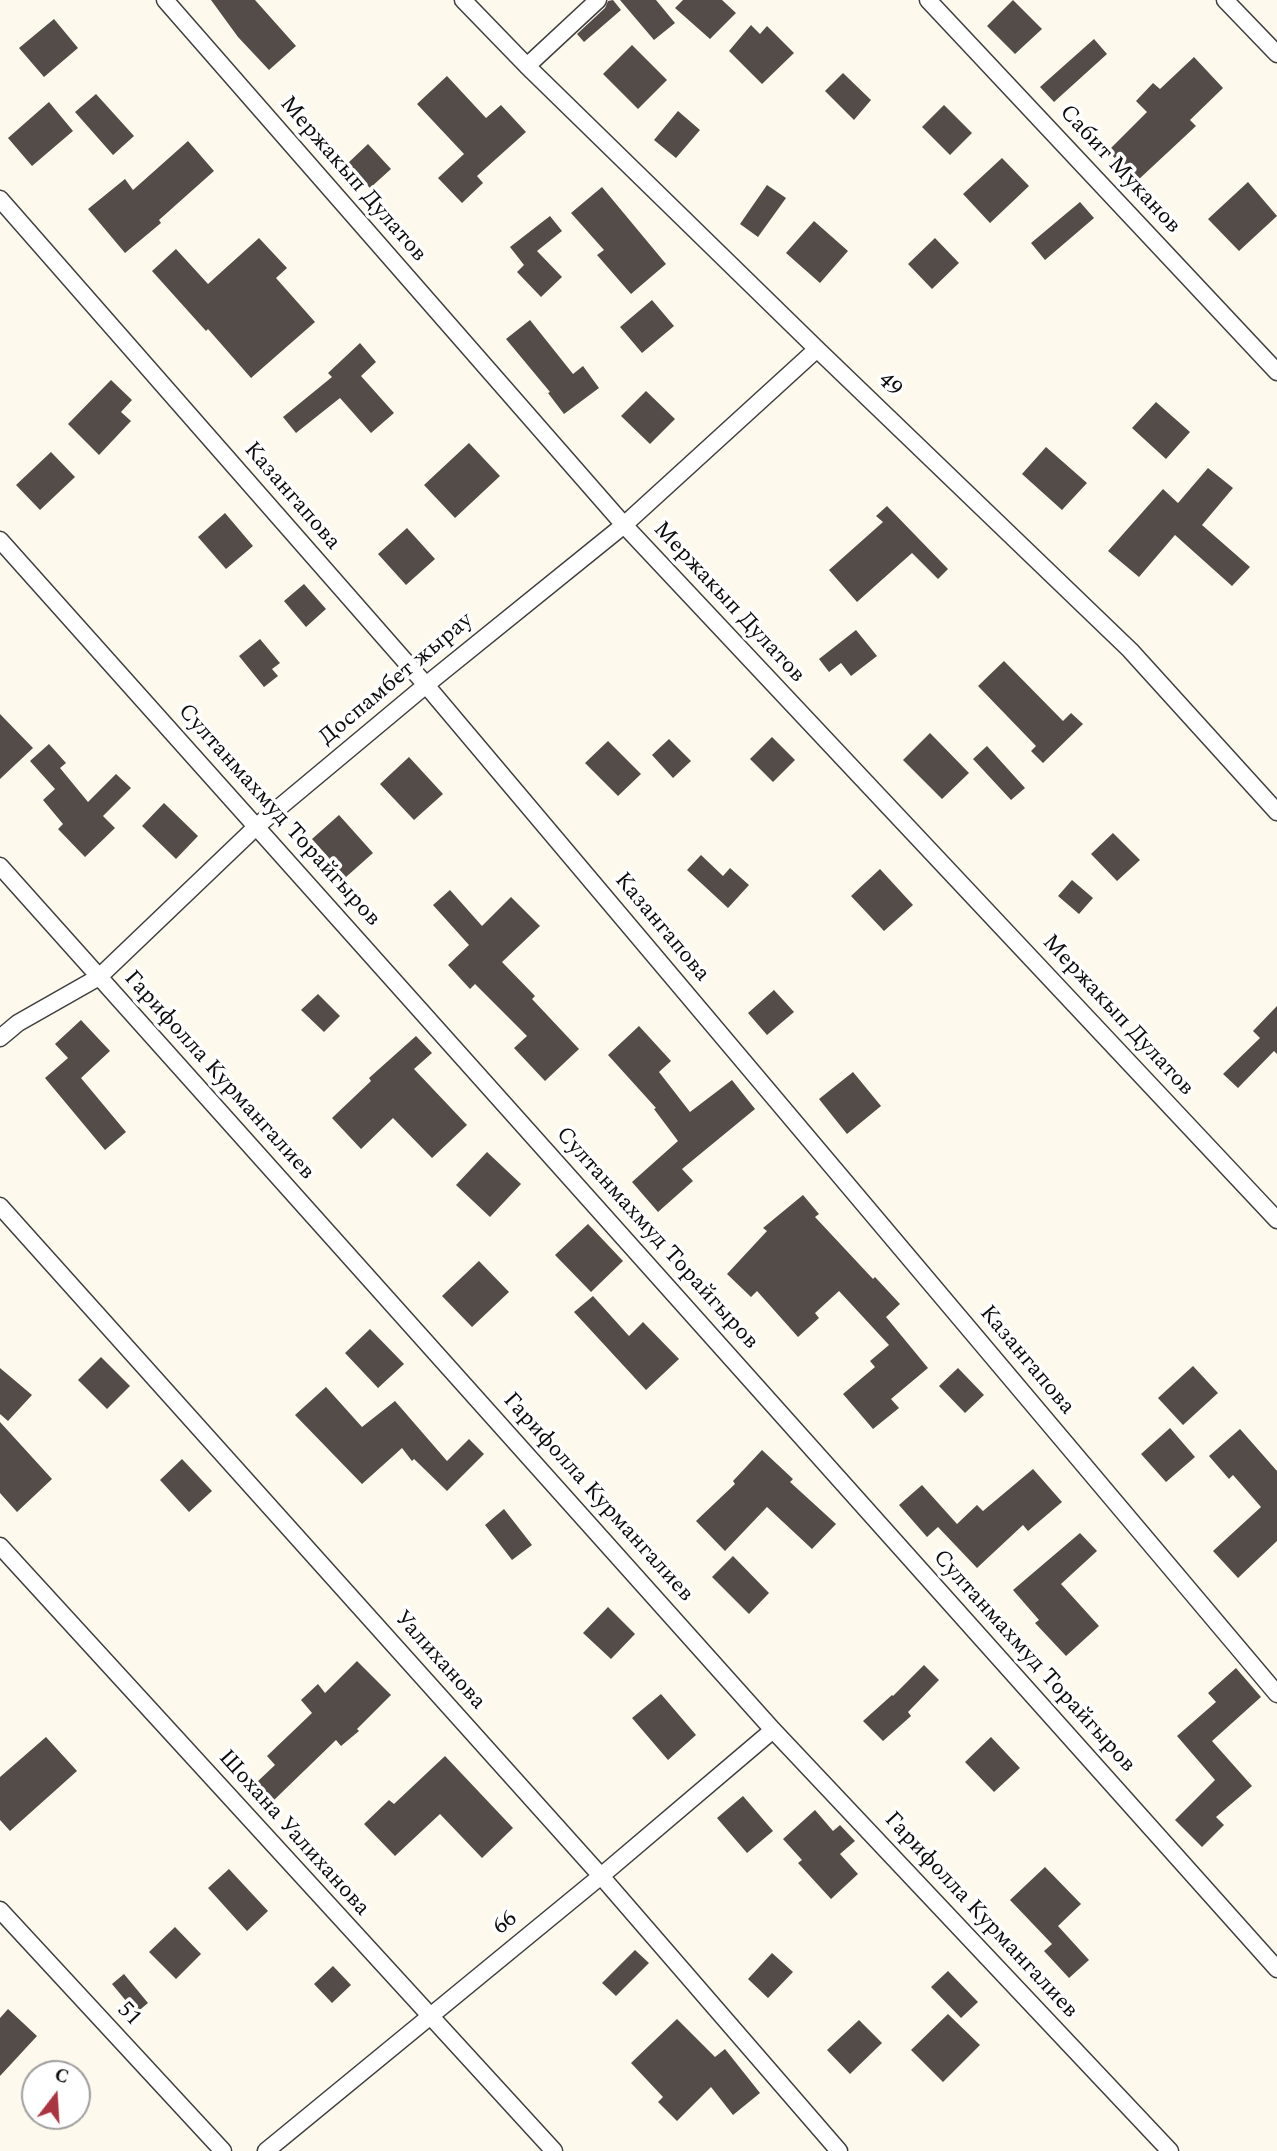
<!DOCTYPE html>
<html>
<head>
<meta charset="utf-8">
<style>
	body { margin:0 }
	#map { position:relative; width:1277px; height:2151px; overflow:hidden; background:#fdf9ec; font-family:Spectral,serif }
	canvas { display:block }
	.north { position:absolute; left:21px; top:2060px; width:70px; height:70px; box-sizing:border-box; background:#fff; border:2px solid #9e9e9e; border-radius:50%; rotate:17deg; font-size:19px; font-weight:700; line-height:28px; text-align:center; color:#0c0c0c }
	.north::after { content:''; display:block; margin:auto; width:24px; height:32px; background:#ab3441; clip-path:polygon(50% 0,100% 100%,50% 72%,0 100%) }
</style>
</head>
<body>
<div id="map">
<canvas width="1277" height="2151"></canvas>
<div class="north">С</div>
</div>
<script>
const g = document.querySelector('canvas').getContext('2d');
g.lineJoin = 'round';
function paint(path, color) { g.fillStyle = color; g.fill(path, 'evenodd'); }
const shape = rows => new Path2D(rows.map(r => 'M' + r).join(''));
function strokePath(path, color, width, dash) { g.strokeStyle = color; g.lineWidth = width; g.lineCap = dash ? 'butt' : 'round'; g.setLineDash(dash || []); g.stroke(path); }
function write(font, color, halo, rows, align = 'center') {
  g.font = font + ' Spectral,serif'; g.lineWidth = 7; g.setLineDash([]); g.textBaseline = 'middle'; g.strokeStyle = halo; g.fillStyle = color; for (const [text, x, y, turn = 0] of rows) {
    g.save(); g.translate(x, y); g.rotate((+turn || 0) * Math.PI / 180); g.textAlign = isNaN(turn) ? turn : align; if (halo) g.strokeText(text, 0, 0); g.fillText(text, 0, 0); g.restore();
  }
}
paint(shape([
	[211,0,255,0,296,46,269,70,238,37],
	[613,0,621,10,584,42,577,34,605,8,608,1],
	[620,0,656,0,675,23,654,40],
	[683,0,722,0,736,13,710,39,675,8],
	[1013,0,1042,29,1015,54,987,26],
	[54,19,78,48,44,77,19,48],
	[751,25,760,34,767,26,794,53,762,84,729,51],
	[1094,39,1107,54,1054,102,1040,87],
	[632,45,667,80,638,109,603,74],
	[1194,57,1223,88,1190,120,1196,126,1137,181,1108,151,1147,112,1136,101,1153,83,1160,89],
	[843,73,871,100,854,120,825,91],
	[447,76,486,118,501,105,526,132,477,176,483,183,462,203,438,178,464,154,417,104],
	[96,94,134,136,113,155,75,112],
	[49,102,73,131,32,166,8,138],
	[944,105,972,133,950,155,922,127],
	[678,111,700,130,676,158,654,140],
	[188,141,214,171,159,220,161,223,125,253,88,209,125,179,133,190],
	[368,144,391,169,370,188,347,164],
	[1002,158,1029,186,990,223,963,194],
	[1248,182,1277,216,1239,251,1208,219],
	[767,185,786,198,758,237,740,224],
	[602,187,666,264,631,294,597,255,604,250,571,213],
	[1080,202,1094,218,1045,260,1031,243],
	[550,216,562,231,537,251,562,277,541,297,517,272,524,265,510,247],
	[814,221,848,251,820,283,786,253],
	[259,238,287,268,276,278,315,322,251,378,208,329,206,331,152,271,176,249,208,284],
	[935,238,959,263,932,289,908,264],
	[652,300,674,326,642,353,620,327],
	[530,320,573,374,583,366,599,388,564,414,548,393,550,392,506,339],
	[360,343,376,362,361,376,394,413,371,433,340,398,296,433,283,417,332,377,328,373],
	[111,380,132,400,121,412,131,421,99,455,68,424],
	[646,391,675,419,650,444,621,416],
	[1156,402,1190,432,1166,459,1132,428],
	[469,443,500,476,455,518,424,485],
	[1046,447,1087,483,1062,510,1022,474],
	[51,452,75,477,40,510,16,485],
	[1208,468,1233,488,1202,525,1250,567,1232,586,1175,535,1139,577,1108,551,1163,489,1178,503],
	[887,506,948,569,938,579,912,553,857,602,829,570,883,522,876,516],
	[225,513,253,546,226,569,198,537],
	[407,528,435,559,406,585,378,554],
	[304,584,326,609,306,627,284,601],
	[856,630,877,656,851,676,841,663,829,672,819,659],
	[260,639,280,663,272,669,278,676,264,687,239,656],
	[1004,661,1063,721,1071,713,1083,724,1043,763,1031,751,1036,746,978,686],
	[0,714,33,748,0,779],
	[930,733,969,773,942,799,903,760],
	[772,737,795,760,773,782,750,759],
	[669,739,691,761,673,778,652,755],
	[608,741,641,774,618,796,585,763],
	[49,744,66,763,60,768,88,802,116,774,131,788,103,816,115,828,85,857,58,829,63,824,43,800,55,789,30,761],
	[987,746,1025,788,1011,800,973,759],
	[409,757,443,794,414,820,380,784],
	[164,803,198,836,176,859,142,826],
	[339,815,373,853,346,877,312,839],
	[1113,833,1140,860,1117,881,1091,854],
	[701,855,723,876,730,868,749,885,728,908,687,870],
	[880,869,913,905,884,931,851,896],
	[1072,880,1093,898,1079,914,1058,896],
	[450,890,482,926,511,897,540,926,502,962,535,996,532,999,579,1049,545,1081,514,1048,527,1036,475,984,470,989,448,965,469,945,433,905],
	[774,990,794,1012,767,1035,748,1013],
	[318,994,340,1016,324,1032,301,1010],
	[1277,1006,1277,1054,1274,1051,1238,1088,1223,1074,1260,1038,1253,1031],
	[81,1020,110,1051,81,1078,126,1132,105,1150,45,1078,68,1058,55,1044],
	[639,1026,671,1061,659,1072,690,1112,732,1080,755,1109,682,1169,693,1181,658,1212,632,1182,678,1141,654,1109,656,1108,608,1055],
	[416,1036,432,1053,414,1069,467,1125,432,1158,393,1118,361,1149,332,1118,371,1081,369,1078],
	[853,1072,881,1106,847,1134,819,1099],
	[487,1152,521,1184,490,1217,456,1185],
	[803,1195,819,1214,815,1217,873,1279,875,1277,900,1304,886,1317,928,1368,891,1399,899,1408,873,1429,843,1394,875,1367,870,1361,889,1345,839,1291,815,1313,819,1318,798,1337,757,1291,751,1297,727,1274,767,1231,763,1228],
	[588,1224,623,1261,591,1292,555,1255],
	[479,1261,509,1292,472,1327,442,1296],
	[593,1296,629,1336,643,1322,679,1359,646,1390,574,1312],
	[370,1329,404,1364,378,1388,345,1353],
	[101,1357,130,1386,107,1409,78,1380],
	[1193,1366,1218,1393,1183,1425,1158,1398],
	[0,1368,32,1395,8,1421,0,1414],
	[958,1368,984,1395,965,1413,939,1386],
	[326,1387,362,1427,395,1401,447,1461,469,1439,484,1454,447,1491,414,1459,412,1461,402,1448,362,1484,295,1415],
	[0,1422,52,1479,17,1512,0,1493],
	[1170,1428,1195,1457,1166,1482,1141,1454],
	[1240,1429,1277,1471,1277,1541,1238,1578,1213,1551,1261,1507,1233,1475,1229,1479,1209,1456],
	[762,1450,793,1479,790,1482,836,1524,812,1549,767,1507,725,1551,696,1521,735,1484,733,1481],
	[182,1459,212,1491,189,1512,160,1480],
	[1033,1469,1062,1502,1028,1531,1023,1525,977,1568,938,1527,927,1537,899,1505,922,1485,957,1524,977,1505,983,1511],
	[504,1509,532,1545,512,1560,485,1525],
	[1080,1533,1097,1551,1061,1584,1099,1626,1066,1656,1035,1623,1039,1620,1013,1590],
	[733,1556,769,1593,749,1614,712,1577],
	[608,1607,635,1634,611,1659,583,1633],
	[357,1661,391,1695,357,1729,359,1731,341,1746,336,1740,274,1800,257,1782,275,1765,267,1756,312,1713,301,1700,318,1684,325,1693],
	[924,1665,939,1680,908,1712,911,1716,883,1741,863,1721,892,1695,893,1696],
	[1236,1668,1261,1697,1212,1741,1252,1786,1216,1817,1224,1825,1202,1847,1175,1820,1215,1780,1177,1736,1216,1702,1208,1693],
	[661,1694,696,1735,668,1760,632,1718],
	[46,1737,77,1771,10,1831,0,1820,0,1777],
	[991,1737,1020,1768,994,1792,965,1762],
	[445,1756,513,1828,482,1858,440,1814,395,1856,364,1824,389,1800,394,1804],
	[743,1796,773,1831,747,1853,717,1818],
	[815,1810,833,1831,840,1825,855,1841,840,1854,858,1874,831,1899,798,1863,802,1860,783,1839],
	[1045,1867,1081,1904,1058,1926,1089,1960,1069,1978,1044,1951,1052,1944,1010,1900],
	[229,1869,268,1911,247,1931,208,1888],
	[175,1927,201,1954,176,1979,149,1952],
	[635,1950,649,1963,616,1996,602,1983],
	[772,1953,793,1972,768,1998,748,1979],
	[333,1966,351,1985,332,2003,314,1984],
	[948,1971,978,2002,961,2018,931,1987],
	[124,1974,148,2003,136,2013,112,1984],
	[8,2009,37,2036,0,2076,0,2018],
	[948,2014,980,2045,943,2082,911,2050],
	[677,2019,715,2057,725,2049,760,2093,733,2115,711,2087,677,2121,658,2102,663,2097,631,2063],
	[859,2020,882,2043,850,2074,827,2050]
]), '#534c49');
const minor = shape([
	[165,0,624,525,1277,1220],
	[463,0,527,66,817,349,1130,650,1277,812],
	[928,0,1277,372],
	[1225,0,1277,54],
	[527,66,598,0],
	[0,199,426,685,1277,1694],
	[0,540,1277,1969],
	[0,866,773,1730,1170,2151],
	[0,1038,18,1023,99,977,257,826,426,685,624,525,817,349],
	[0,1206,601,1876,839,2151],
	[0,1546,554,2151],
	[0,1910,223,2151],
	[266,2151,601,1876,773,1730]
]);
strokePath(minor, '#3f3f3f', 19);
strokePath(minor, '#fff', 16);
write('23px', '#0c0c0c', '#fff', [
	["Сабит Муканов",1119,170,47],
	["Мержакып Дулатов",352,180,49],
	["49",889,386,44],
	["Казангапова",291,497,49],
	["Мержакып Дулатов",728,603,47],
	["Доспамбет жырау",397,680,-40],
	["Султанмахмуд Торайгыров",278,816,48],
	["Казангапова",661,928,50],
	["Мержакып Дулатов",1117,1016,47],
	["Гарифолла Курмангалиев",218,1076,48],
	["Султанмахмуд Торайгыров",656,1239,48],
	["Казангапова",1026,1361,50],
	["Гарифолла Курмангалиев",597,1498,48],
	["Уалиханова",439,1661,48],
	["Султанмахмуд Торайгыров",1033,1662,48],
	["Шохана Уалиханова",293,1834,48],
	["Гарифолла Курмангалиев",980,1916,47],
	["66",506,1924,-39],
	["51",128,2015,47]
]);
</script>
</body>
</html>
